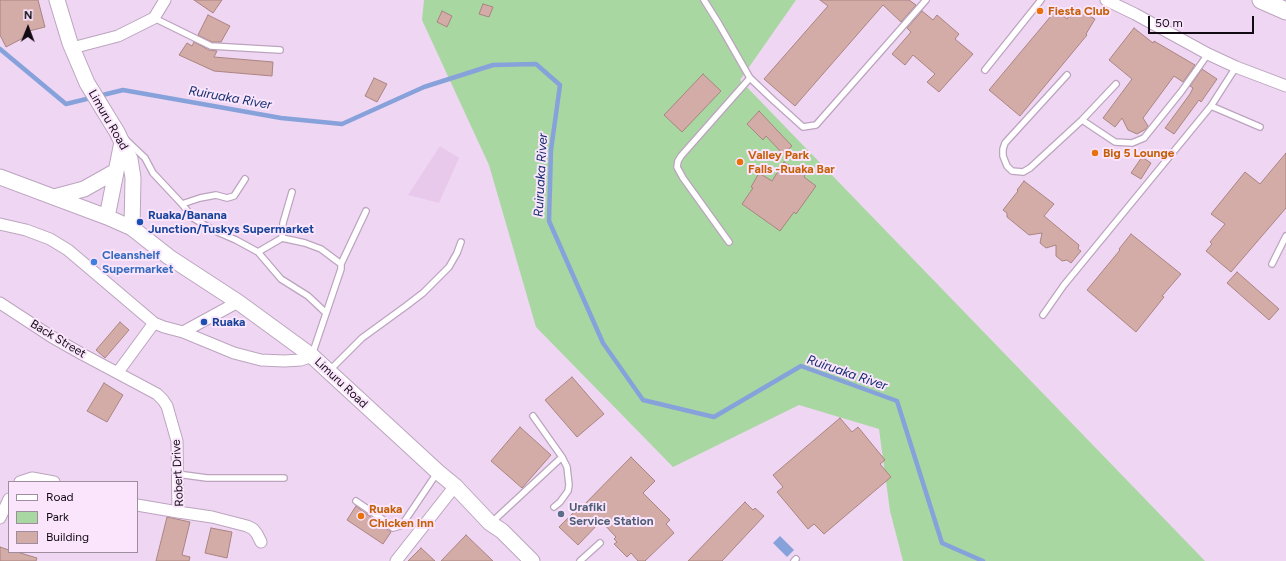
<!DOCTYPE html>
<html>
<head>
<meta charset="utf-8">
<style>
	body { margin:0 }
	#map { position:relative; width:1286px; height:561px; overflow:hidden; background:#efd6f3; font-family:Figtree,sans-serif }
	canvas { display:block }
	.legend { position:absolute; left:8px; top:481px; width:130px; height:72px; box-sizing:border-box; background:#fae5fd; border:1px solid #9d8d9f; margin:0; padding:5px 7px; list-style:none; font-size:12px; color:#120a13 }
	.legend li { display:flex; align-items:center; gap:8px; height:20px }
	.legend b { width:20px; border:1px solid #9d8d9f }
	.north { position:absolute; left:8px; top:8px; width:40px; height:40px; -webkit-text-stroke:3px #fae5fd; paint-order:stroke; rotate:1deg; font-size:11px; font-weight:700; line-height:16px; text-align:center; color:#120a13 }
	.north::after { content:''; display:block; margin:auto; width:14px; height:18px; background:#120a13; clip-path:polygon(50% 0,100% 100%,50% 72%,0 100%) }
	.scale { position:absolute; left:1148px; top:16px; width:106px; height:18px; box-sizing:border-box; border:2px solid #120a13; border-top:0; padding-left:5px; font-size:12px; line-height:14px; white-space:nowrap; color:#120a13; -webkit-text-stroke:3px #fae5fd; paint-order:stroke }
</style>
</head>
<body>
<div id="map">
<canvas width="1286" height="561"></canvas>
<ul class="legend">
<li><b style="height:5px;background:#fff"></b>Road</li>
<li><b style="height:11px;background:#a9d7a2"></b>Park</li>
<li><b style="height:11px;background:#d3aba7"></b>Building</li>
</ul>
<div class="north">N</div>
<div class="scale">50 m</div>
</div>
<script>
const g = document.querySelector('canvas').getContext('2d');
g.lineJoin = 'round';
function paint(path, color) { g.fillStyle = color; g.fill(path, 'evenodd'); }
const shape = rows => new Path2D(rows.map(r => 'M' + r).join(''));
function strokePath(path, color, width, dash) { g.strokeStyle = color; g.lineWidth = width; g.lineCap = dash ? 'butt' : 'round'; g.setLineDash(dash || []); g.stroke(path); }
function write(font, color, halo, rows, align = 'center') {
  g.font = font + ' Figtree,sans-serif'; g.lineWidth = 4; g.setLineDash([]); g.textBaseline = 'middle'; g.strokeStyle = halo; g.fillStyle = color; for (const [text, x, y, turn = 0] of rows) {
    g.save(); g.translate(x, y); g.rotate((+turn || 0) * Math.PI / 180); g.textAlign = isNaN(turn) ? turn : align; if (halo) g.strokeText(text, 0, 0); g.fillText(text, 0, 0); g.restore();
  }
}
paint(shape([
	[440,146,459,158,439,203,408,195]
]), '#e8c9ec');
paint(shape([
	[424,0,796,0,740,80,1205,561,903,561,890,511,879,429,799,405,673,467,536,327,489,165,422,20]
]), '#a9d7a2');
paint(shape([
	[780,536,794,550,787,557,773,543]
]), '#87a2da');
strokePath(shape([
	[0,49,66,104,123,90,281,118,342,124,424,87,493,65,536,64,560,85,551,150,549,221,603,343,643,400,714,417,801,366,897,401,942,543,983,561]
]), '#87a2da', 4.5);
const building = shape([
	[0,0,38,0,45,27,25,32,27,36,6,47,0,35,0,0],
	[194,0,222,0,213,13,194,0],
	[820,0,909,0,916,5,901,22,883,5,795,106,764,79,828,6,820,0],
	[483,4,493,7,489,17,479,14,483,4],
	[1074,7,1095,19,1086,34,1087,35,1020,116,989,90,1056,10,1067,19,1074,7],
	[442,11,452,16,447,27,437,22,442,11],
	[922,11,933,20,937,15,959,34,955,39,973,54,939,92,927,82,935,74,913,55,905,65,892,54,911,32,907,28,922,11],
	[208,15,230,26,221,42,212,42,198,35,208,15],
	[1134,28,1153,43,1154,41,1195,65,1183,82,1174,76,1143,118,1148,126,1146,129,1137,134,1128,130,1122,118,1115,127,1103,118,1132,79,1109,60,1134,28],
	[194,42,209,50,217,51,214,57,273,62,272,76,214,71,179,55,187,43,192,46,194,42],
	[1202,69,1217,79,1201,102,1199,100,1174,134,1165,128,1190,94,1193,88,1190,86,1202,69],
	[703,74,721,91,682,132,664,115,703,74],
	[374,78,387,84,377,102,365,96,374,78],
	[759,111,792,146,783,154,766,136,763,140,747,124,759,111],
	[1286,153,1286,208,1231,272,1206,251,1212,244,1210,242,1225,224,1211,214,1245,172,1260,184,1286,153],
	[1142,157,1151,163,1141,179,1131,173,1142,157],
	[784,162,805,175,804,177,816,186,796,214,794,212,780,231,742,204,753,188,751,187,759,173,772,181,784,162],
	[1024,181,1054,204,1044,216,1079,245,1078,249,1081,251,1071,263,1067,260,1062,261,1056,256,1056,245,1046,248,1040,243,1042,233,1029,235,1007,217,1007,213,1003,210,1018,191,1017,190,1024,181],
	[1131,234,1181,274,1162,296,1164,297,1136,332,1087,290,1120,250,1119,249,1131,234],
	[1237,272,1279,309,1269,320,1227,283,1237,272],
	[120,322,129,330,105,358,96,350,120,322],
	[572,377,604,414,577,437,545,400,572,377],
	[104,383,123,395,107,422,87,411,104,383],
	[840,418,852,432,858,427,885,460,880,464,891,477,824,534,814,524,808,529,777,492,783,487,773,475,840,418],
	[520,427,551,455,522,488,491,461,520,427],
	[631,457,655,481,643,493,670,520,666,524,674,533,645,561,638,561,631,553,627,557,614,544,617,542,614,539,616,537,601,521,578,545,559,527,575,511,576,513,631,457],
	[745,502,753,510,755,508,764,516,722,561,688,561,745,502],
	[356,506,391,532,383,544,347,520,356,506],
	[167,517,190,522,182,555,190,557,189,561,156,561,167,517],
	[211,528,232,532,227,558,205,553,211,528],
	[466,535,493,561,441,561,466,535],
	[0,547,9,550,9,552,17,552,37,558,36,561,0,561,0,547],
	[421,548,435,561,408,561,421,548]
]);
paint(building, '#d3aba7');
strokePath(building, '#aa8481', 1);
const lane = shape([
	[704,0,719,24,750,78,772,99,803,127,816,125,926,0],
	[154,18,211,46,280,50],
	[985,70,1041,0],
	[1067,75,1005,143,1003,149,1003,156,1007,166,1012,171,1023,172,1030,168,1082,120,1116,84],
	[1211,106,1260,127],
	[1082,120,1115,142,1132,143,1144,138,1181,92,1208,54],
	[125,139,145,158,153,173,182,204,193,218,213,230,236,240,258,252,282,238,305,243,321,249,341,264,341,269,312,355],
	[182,204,200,198,216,195,227,198,234,196,245,179],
	[282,238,283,223,292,192],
	[729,242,683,178,677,167,678,161,681,156,750,78],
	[258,252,281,279,308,296,326,313],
	[341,264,366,211],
	[1272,264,1286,236],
	[1043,315,1064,285,1211,106,1236,67],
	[329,371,362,338,406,306,423,293,449,267,457,253,461,242],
	[533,416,562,457,567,467,569,485,568,491,560,502,554,507],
	[177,474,207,478,284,478],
	[356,501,388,523,393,528,400,526,404,522,437,473],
	[491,523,562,457],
	[580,561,600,543],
	[794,561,796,559]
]);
const street = shape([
	[1106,0,1135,14,1208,54,1236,67,1286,86],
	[72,48,118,36,154,18,165,0],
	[0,224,26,230,50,239,68,250,154,323,164,327,183,332,238,302],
	[0,303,52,337,82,354,157,394,163,400,167,406,177,441,178,512,212,517,247,526,253,529,257,534,261,542],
	[183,332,234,353,261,360,284,361,301,360,312,356],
	[118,372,154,323],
	[20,482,32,478,54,482],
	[137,505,178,512],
	[0,518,9,499],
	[396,561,455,486]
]);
const secondary = shape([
	[57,0,70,43,87,83,117,132,130,159,133,178,132,228],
	[0,177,107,217,132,228,169,257,238,302,312,356,438,472,455,486,490,523,502,531,532,561],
	[54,197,84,189,116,171],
	[107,217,122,142]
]);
const primary = shape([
	[1261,0,1286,11]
]);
strokePath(lane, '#bca4bf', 8);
strokePath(street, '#bca4bf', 13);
strokePath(secondary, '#bca4bf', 17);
strokePath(primary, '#bca4bf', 19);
strokePath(lane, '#fff', 5.5);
strokePath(street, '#fff', 11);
strokePath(secondary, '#fff', 15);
strokePath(primary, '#fff', 17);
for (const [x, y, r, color] of [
	[1040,11,4,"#e8710a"],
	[1095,153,4,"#e8710a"],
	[740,162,4,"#e8710a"],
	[140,222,4,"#1a4fb4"],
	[94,262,4,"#3f7fe0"],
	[204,322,4,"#1a4fb4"],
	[561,514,4,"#5c6f8a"],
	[361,516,4,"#e8710a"]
]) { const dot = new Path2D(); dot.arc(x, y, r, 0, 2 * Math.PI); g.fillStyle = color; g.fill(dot); strokePath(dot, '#fae5fd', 1.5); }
write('bold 12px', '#c56008', '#fae5fd', [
	["Fiesta Club",1048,11],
	["Big 5 Lounge",1103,153],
	["Valley Park",748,155],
	["Falls -Ruaka Bar",748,169],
	["Ruaka",369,509],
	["Chicken Inn",369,523]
], 'left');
write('12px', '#120a13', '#fae5fd', [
	["Limuru Road",108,120,60],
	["Back Street",58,339,31],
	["Limuru Road",341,383,43],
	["Robert Drive",178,473,-93]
]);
write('bold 12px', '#164399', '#fae5fd', [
	["Ruaka/Banana",148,215],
	["Junction/Tuskys Supermarket",148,229],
	["Ruaka",212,322]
], 'left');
write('bold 12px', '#366cbe', '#fae5fd', [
	["Cleanshelf",102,255],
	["Supermarket",102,269]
], 'left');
write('bold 12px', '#4e5e75', '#fae5fd', [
	["Urafiki",569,507],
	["Service Station",569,521]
], 'left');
write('italic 13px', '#122d6d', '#fae5fd', [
	["Ruiruaka River",230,98,10],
	["Ruiruaka River",541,175,-87],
	["Ruiruaka River",847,373,19]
]);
</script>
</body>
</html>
